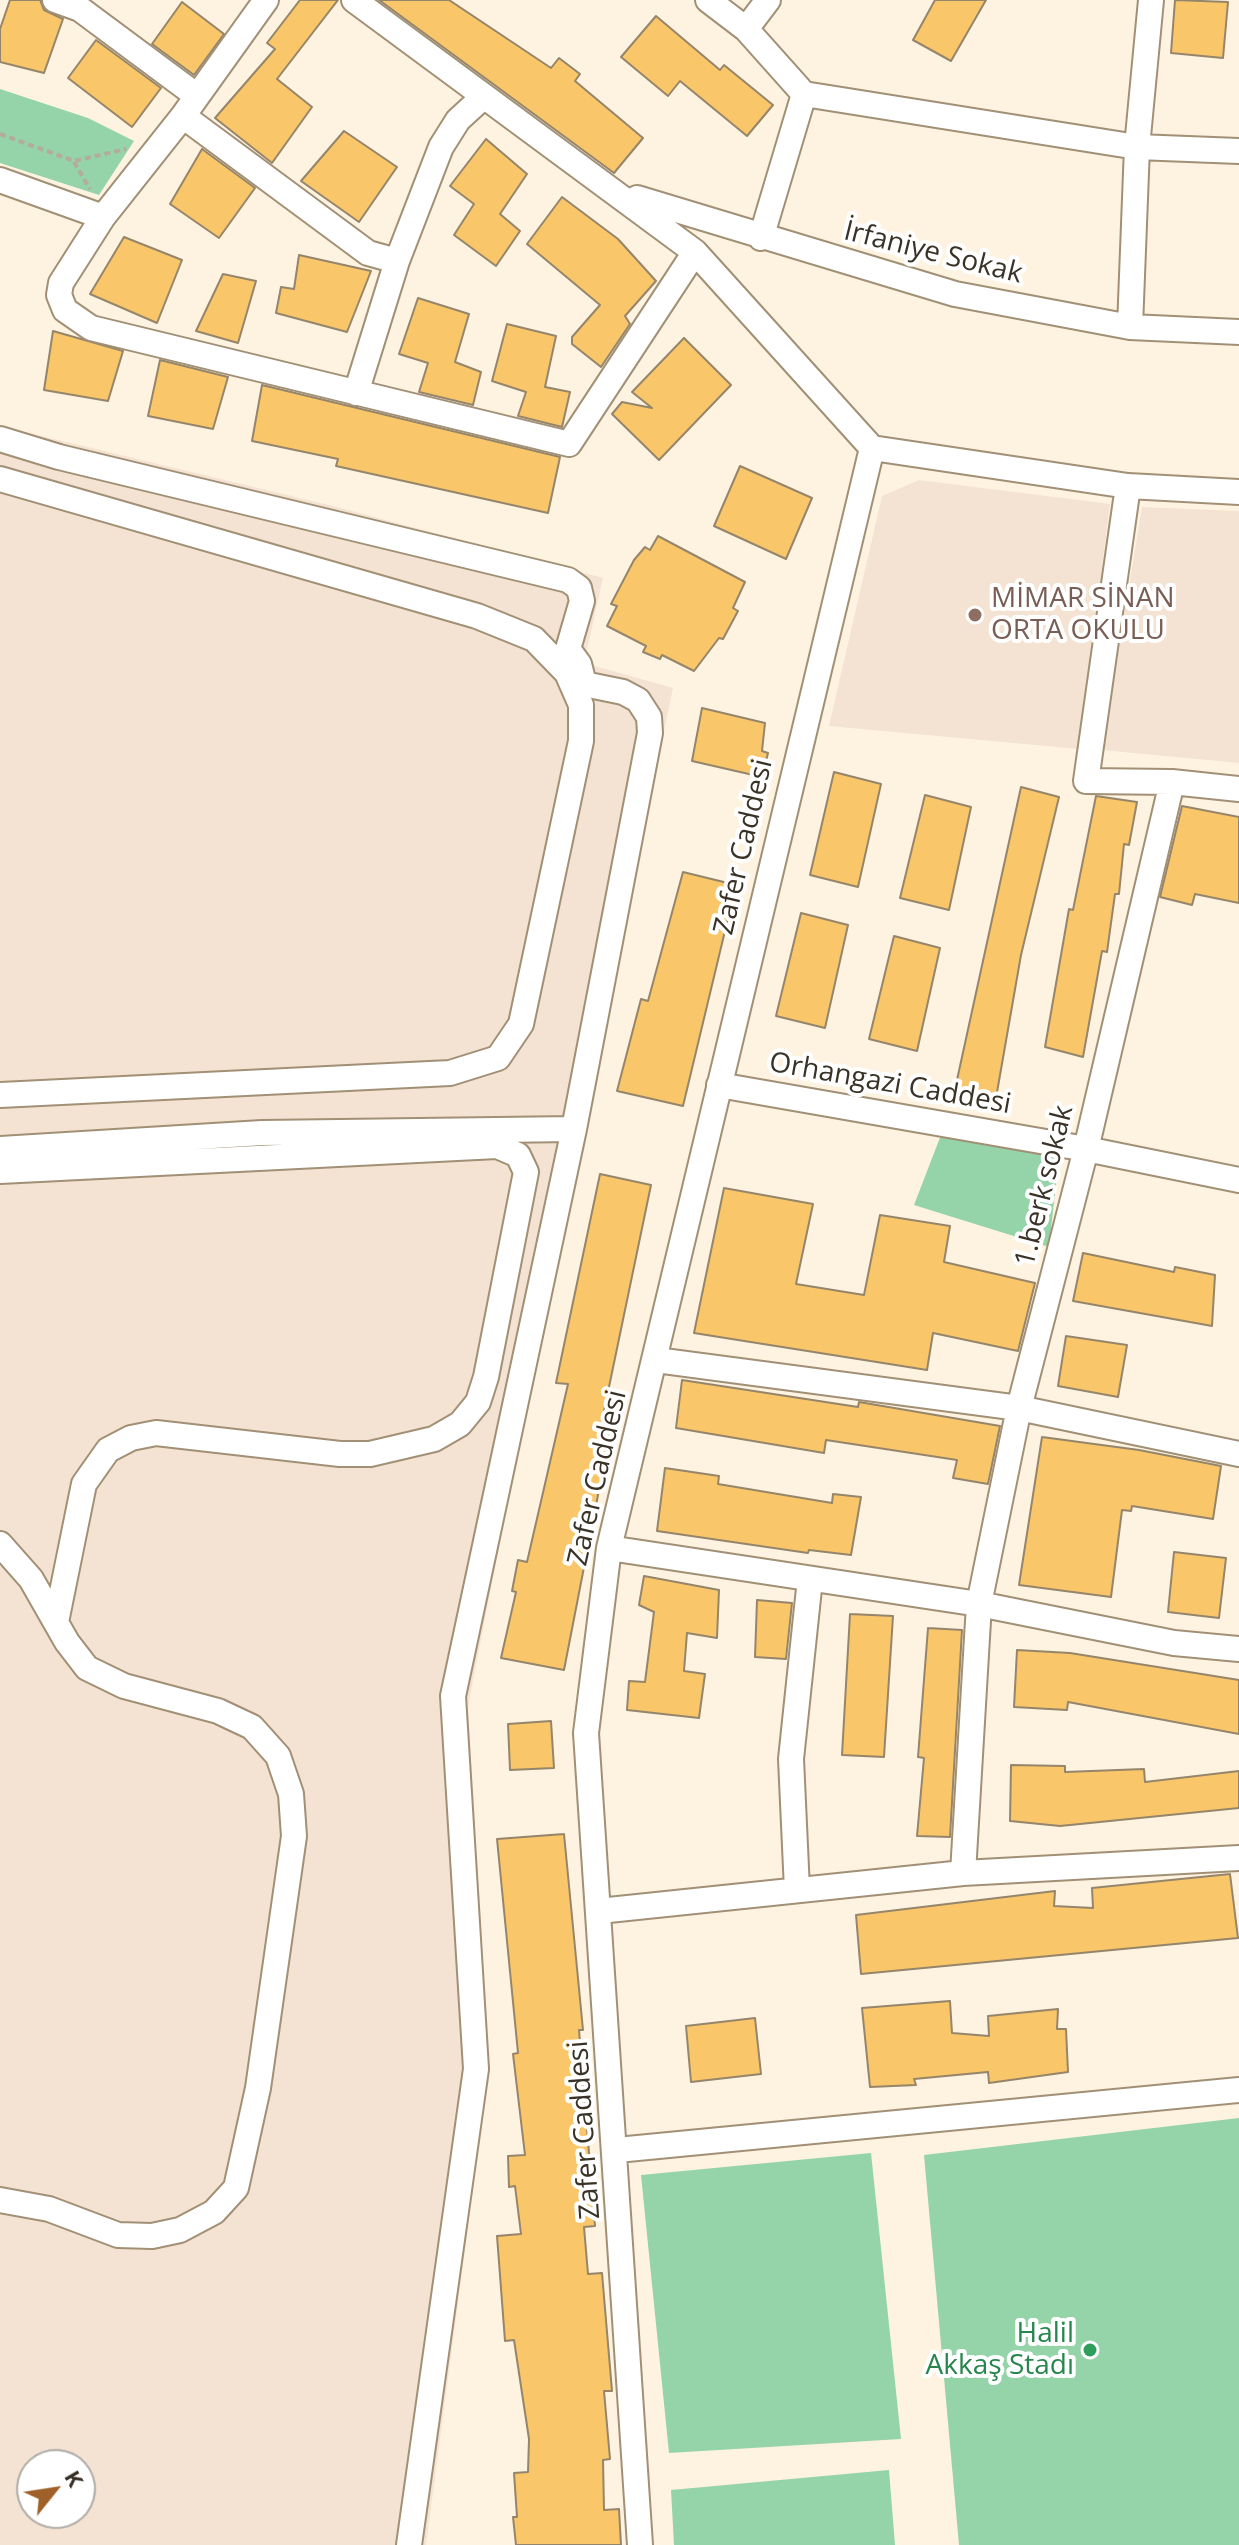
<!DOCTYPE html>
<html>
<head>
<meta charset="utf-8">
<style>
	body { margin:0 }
	#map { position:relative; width:1239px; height:2545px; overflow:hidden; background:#fef3e1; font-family:"Open Sans",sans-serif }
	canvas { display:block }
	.north { position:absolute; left:16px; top:2449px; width:80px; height:80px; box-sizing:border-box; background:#fff; border:2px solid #b0ada8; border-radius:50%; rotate:60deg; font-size:22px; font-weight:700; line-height:32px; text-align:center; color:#393226 }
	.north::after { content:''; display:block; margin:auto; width:28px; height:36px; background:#a06029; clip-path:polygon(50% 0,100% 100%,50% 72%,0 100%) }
</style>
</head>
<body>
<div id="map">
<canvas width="1239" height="2545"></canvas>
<div class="north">K</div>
</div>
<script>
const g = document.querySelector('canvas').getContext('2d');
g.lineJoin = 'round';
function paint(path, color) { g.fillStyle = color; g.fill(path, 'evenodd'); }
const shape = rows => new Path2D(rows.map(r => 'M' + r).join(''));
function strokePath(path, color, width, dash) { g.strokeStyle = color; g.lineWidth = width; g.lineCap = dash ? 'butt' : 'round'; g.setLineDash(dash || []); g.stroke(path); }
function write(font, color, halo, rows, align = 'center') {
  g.font = font + ' "Open Sans",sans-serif'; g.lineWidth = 8; g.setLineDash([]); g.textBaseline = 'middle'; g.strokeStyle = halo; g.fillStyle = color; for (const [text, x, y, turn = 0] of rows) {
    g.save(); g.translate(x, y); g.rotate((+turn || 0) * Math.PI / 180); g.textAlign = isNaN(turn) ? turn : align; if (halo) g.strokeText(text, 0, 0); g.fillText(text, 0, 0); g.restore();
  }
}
paint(shape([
	[0,426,333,506,603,578,587,650,595,666,673,688,564,1213,468,1706,489,2068,426,2545,0,2545],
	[32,2465,80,2465,80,2513,32,2513],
	[919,480,1110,504,1079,749,829,726,882,496],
	[1142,507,1239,511,1239,763,1102,750]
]), '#f4e3d2');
paint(shape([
	[0,89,88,118,134,141,99,195,0,163],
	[941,1135,1059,1157,1049,1247,914,1205],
	[1239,2118,1239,2545,959,2545,924,2155],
	[871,2153,901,2439,669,2453,641,2175],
	[889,2470,895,2545,674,2545,671,2490]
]), '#95d3a8');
const building = shape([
	[10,0,40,0,44,10,63,19,44,73,0,62,0,29,10,0],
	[300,0,338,0,277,79,312,107,272,163,215,118,275,49,267,43,300,0],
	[379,0,449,0,551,68,559,58,580,74,575,81,643,138,614,173,379,0],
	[935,0,986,0,951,61,913,40,935,0],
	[1175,0,1228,2,1223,58,1171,53,1175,0],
	[182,2,224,34,194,75,152,44,182,2],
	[656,16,720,70,724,65,773,105,747,136,680,81,668,96,621,57,656,16],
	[96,40,161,88,132,127,68,78,96,40],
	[344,131,397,167,359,222,301,181,344,131],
	[486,139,527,174,500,214,520,231,496,266,454,235,474,204,450,186,486,139],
	[202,149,255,188,219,238,170,204,202,149],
	[562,197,618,239,656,281,625,316,630,324,601,367,572,344,572,337,600,305,527,244,562,197],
	[124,237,182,260,157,323,90,294,124,237],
	[299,255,371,271,347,332,276,313,281,287,294,289,299,255],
	[223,274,256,281,238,343,196,331,223,274],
	[418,298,469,314,455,362,481,372,473,405,419,392,428,363,399,354,418,298],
	[507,324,556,336,545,387,570,392,562,427,518,416,526,392,492,381,507,324],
	[53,331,123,351,108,401,44,390,53,331],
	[684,338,731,385,659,460,612,414,622,402,652,408,632,392,684,338],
	[160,360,228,377,213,429,148,416,160,360],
	[262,385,560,457,548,513,336,466,338,459,252,441,262,385],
	[740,466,812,498,786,559,714,526,740,466],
	[658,536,745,582,733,608,738,611,723,639,719,638,694,671,662,655,660,659,643,652,646,646,607,626,617,606,611,604,634,560,645,547,650,550,658,536],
	[702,708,765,723,762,751,768,753,762,777,692,761,702,708],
	[834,772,881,784,858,887,810,875,834,772],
	[1021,787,1059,797,1021,955,996,1098,955,1089,1021,787],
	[925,795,971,807,949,910,900,898,925,795],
	[1096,796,1137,802,1129,845,1124,844,1119,894,1115,894,1107,952,1102,951,1083,1057,1045,1047,1069,909,1073,910,1096,796],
	[1182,806,1239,817,1239,903,1195,894,1192,905,1160,897,1182,806],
	[683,872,736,885,683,1106,617,1091,641,999,648,1001,683,872],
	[801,913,848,925,825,1028,776,1016,801,913],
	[894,936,940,948,917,1051,869,1039,894,936],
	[600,1174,651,1185,604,1411,614,1413,564,1670,501,1658,516,1592,512,1591,518,1560,527,1562,568,1384,556,1383,600,1174],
	[724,1188,813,1204,796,1284,864,1295,880,1215,950,1226,944,1262,1035,1283,1018,1351,933,1333,927,1370,694,1333,724,1188],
	[1083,1253,1174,1272,1175,1267,1215,1275,1212,1326,1073,1301,1083,1253],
	[1066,1336,1127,1345,1118,1397,1058,1386,1066,1336],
	[682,1380,858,1407,859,1402,1000,1426,988,1484,953,1478,957,1460,826,1440,824,1453,676,1428,682,1380],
	[1042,1437,1139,1450,1221,1466,1213,1519,1132,1506,1131,1511,1122,1510,1111,1597,1019,1585,1042,1437],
	[665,1468,719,1476,718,1484,832,1503,833,1494,861,1497,851,1555,809,1550,808,1553,657,1531,665,1468],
	[1174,1552,1226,1558,1219,1618,1168,1612,1174,1552],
	[644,1576,719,1590,717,1638,687,1633,684,1671,705,1674,699,1718,627,1710,629,1681,645,1682,654,1612,639,1605,644,1576],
	[757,1600,792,1603,786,1659,755,1657,757,1600],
	[850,1614,893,1616,884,1757,842,1755,850,1614],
	[928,1628,962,1630,950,1837,917,1836,924,1758,918,1757,928,1628],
	[1017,1650,1070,1653,1239,1680,1239,1734,1068,1702,1067,1710,1014,1707,1017,1650],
	[551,1721,554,1768,510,1770,508,1724,551,1721],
	[1011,1765,1065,1766,1065,1772,1144,1769,1145,1782,1239,1771,1239,1808,1060,1826,1010,1821,1011,1765],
	[564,1834,583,2030,579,2030,595,2226,584,2227,588,2274,602,2273,612,2391,604,2391,610,2459,603,2460,604,2510,619,2509,621,2545,516,2545,513,2517,517,2517,514,2473,528,2472,529,2439,514,2340,505,2341,497,2236,521,2234,515,2186,509,2187,508,2156,525,2155,513,2054,518,2053,497,1839,564,1834],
	[1230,1874,1238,1938,861,1974,856,1915,1055,1891,1054,1906,1093,1908,1092,1888,1230,1874],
	[950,2001,952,2033,989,2036,988,2016,1058,2009,1057,2029,1066,2029,1068,2072,989,2083,988,2072,914,2079,916,2085,870,2087,862,2008,950,2001],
	[755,2018,761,2074,691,2082,686,2026,755,2018]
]);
paint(building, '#fac66a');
strokePath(building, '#95856a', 2);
const minor = shape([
	[55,0,80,9,197,96],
	[266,0,183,116,103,217,61,283,59,295,65,310,91,328,569,444,695,252],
	[354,0,695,252,872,448,1128,486,1239,492],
	[708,0,746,29,804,94,1137,147,1239,151],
	[746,29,768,0],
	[183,116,368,253,397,261],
	[0,180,103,217],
	[637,198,955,294,1130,327,1239,332],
	[761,238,804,94],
	[1130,327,1137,147,1151,0],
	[356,393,397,261,441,147,458,120,482,98],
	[0,439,59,457,568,580,579,588,582,601,568,649,579,664,584,684,623,692,638,700,649,717,650,733,574,1129,453,1696,476,2069,409,2545],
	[0,479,477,616,534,639,567,673,581,705,581,741,521,1024,498,1058,450,1073,0,1095],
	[1128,486,1086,781,1172,782,1239,789],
	[719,1085,1086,1149,1239,1180],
	[0,1149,262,1133,574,1129],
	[0,1171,497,1146,518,1155,526,1172,486,1377,478,1402,460,1424,434,1439,370,1454,340,1454,156,1433,131,1438,108,1450,84,1484,56,1622],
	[656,1360,1019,1408,1239,1454],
	[0,1544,31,1579,67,1642,87,1668,124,1686,218,1711,252,1727,278,1756,291,1794,294,1836,258,2088,236,2188,214,2212,180,2230,152,2236,118,2235,49,2209,0,2200],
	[609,1548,979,1604,1174,1643,1239,1649],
	[963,1873,979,1604,1019,1408,1086,1149,1172,782],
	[797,1890,791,1759,810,1579],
	[599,1911,963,1873,1239,1858],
	[617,2150,1239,2090],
	[640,2545,586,1733,609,1548,872,448]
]);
strokePath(minor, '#a19075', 28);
strokePath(shape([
	[0,134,74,161,126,149],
	[74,162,90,189]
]), '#b4ab9b', 4, [6, 4]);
strokePath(minor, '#fff', 24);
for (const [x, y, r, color] of [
	[975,615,8,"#8d6e63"],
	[1090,2350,8,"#2e9e5b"]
]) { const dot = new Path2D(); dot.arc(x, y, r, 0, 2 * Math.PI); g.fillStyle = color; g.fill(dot); strokePath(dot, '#fff', 3); }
write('28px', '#393226', '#fff', [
	["İrfaniye Sokak",933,253,14],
	["Zafer Caddesi",744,847,-77],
	["Orhangazi Caddesi",890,1084,10],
	["1.berk sokak",1045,1186,-76],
	["Zafer Caddesi",598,1478,-77],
	["Zafer Caddesi",585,2130,-94]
]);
write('28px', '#785e54', '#fff', [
	["MİMAR SİNAN",991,599],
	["ORTA OKULU",991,631]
], 'left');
write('28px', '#27864d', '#fff', [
	["Halil",1074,2334],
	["Akkaş Stadı",1074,2366]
], 'right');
</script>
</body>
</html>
